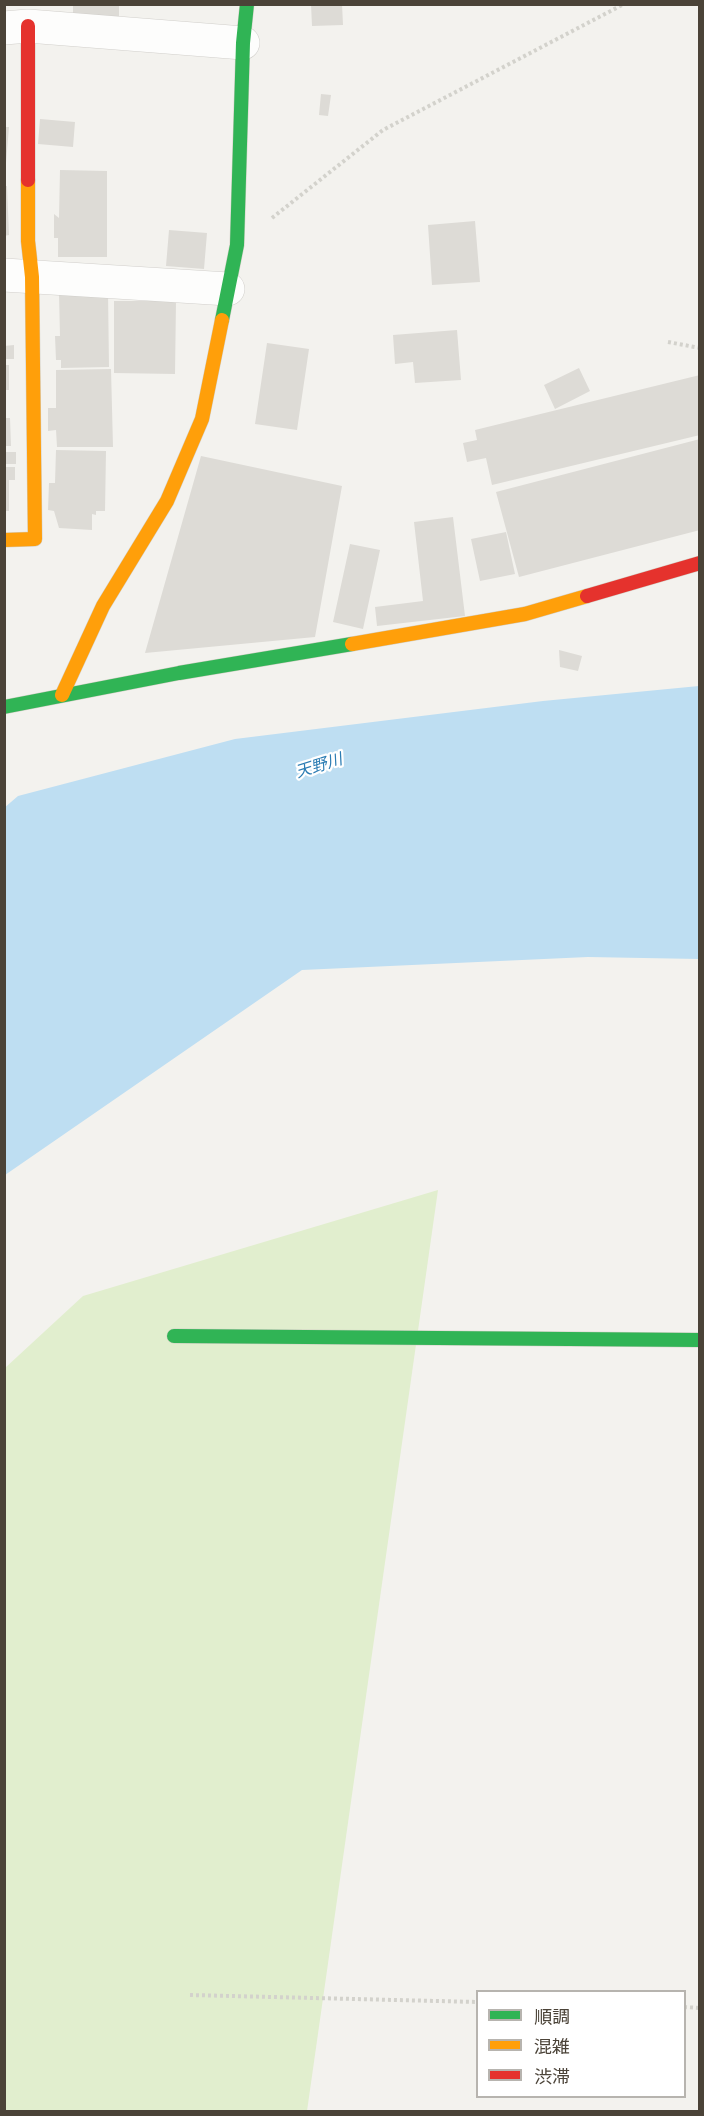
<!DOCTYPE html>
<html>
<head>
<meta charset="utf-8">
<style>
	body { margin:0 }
	#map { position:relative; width:704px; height:2116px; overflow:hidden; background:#f3f2ee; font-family:Inter,"Noto Sans JP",sans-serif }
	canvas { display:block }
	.frame { position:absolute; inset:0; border:6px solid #4b4338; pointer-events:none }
	.legend { position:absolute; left:476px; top:1990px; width:210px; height:108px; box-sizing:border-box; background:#fff; border:2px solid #b7b4af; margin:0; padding:8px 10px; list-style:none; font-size:18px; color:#4b4338 }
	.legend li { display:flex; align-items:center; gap:12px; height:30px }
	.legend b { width:30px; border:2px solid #b7b4af }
</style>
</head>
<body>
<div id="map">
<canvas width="704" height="2116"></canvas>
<div class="frame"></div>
<ul class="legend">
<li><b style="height:8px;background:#30b455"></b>順調</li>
<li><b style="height:8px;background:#ff9f0a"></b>混雑</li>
<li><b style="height:8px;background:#e5322d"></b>渋滞</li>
</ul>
</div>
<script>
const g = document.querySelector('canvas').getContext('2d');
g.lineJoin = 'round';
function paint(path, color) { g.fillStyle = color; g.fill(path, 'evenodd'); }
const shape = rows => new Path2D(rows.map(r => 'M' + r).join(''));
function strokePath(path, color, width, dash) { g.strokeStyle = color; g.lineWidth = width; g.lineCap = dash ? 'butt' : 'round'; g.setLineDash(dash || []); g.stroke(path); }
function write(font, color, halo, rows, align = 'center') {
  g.font = font + ' Inter,"Noto Sans JP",sans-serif'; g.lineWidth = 4.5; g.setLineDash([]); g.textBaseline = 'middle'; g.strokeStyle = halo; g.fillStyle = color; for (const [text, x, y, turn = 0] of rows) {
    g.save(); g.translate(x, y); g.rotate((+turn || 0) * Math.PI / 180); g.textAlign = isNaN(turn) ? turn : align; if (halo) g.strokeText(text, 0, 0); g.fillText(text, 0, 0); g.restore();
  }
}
paint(shape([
	[438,1190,307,2111,5,2112,5,1368,83,1296]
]), '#e1eece');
paint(shape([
	[699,686,699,959,588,957,302,970,5,1175,4,808,18,796,235,739,543,701]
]), '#bedef2');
paint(shape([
	[73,4,119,4,119,19,73,18],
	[311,4,342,4,343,25,312,26],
	[321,94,331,95,328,116,319,115],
	[40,119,75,122,73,147,38,144],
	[4,127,9,127,6,163,4,163],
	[60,170,107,171,107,257,58,257,58,238,54,238,54,214,59,218],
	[4,186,7,186,9,235,4,236],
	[475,221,480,282,432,285,428,225],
	[169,230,207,233,204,269,166,266],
	[108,292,109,367,61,368,61,360,56,360,55,336,60,336,59,293],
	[114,301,176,301,175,374,114,373],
	[457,330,461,380,415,383,413,362,395,364,393,335],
	[267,343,309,349,297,430,255,424],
	[14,345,14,359,4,359,4,346],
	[4,365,9,365,9,390,4,390],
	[579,368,590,391,555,409,544,385],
	[111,369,113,447,57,447,56,430,48,431,48,408,56,408,56,370],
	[700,375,700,435,492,485,486,458,467,462,463,443,477,440,475,430],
	[4,418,10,418,11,446,4,446],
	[700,439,700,530,519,577,496,492],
	[56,450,106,451,105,511,96,511,96,515,92,514,92,530,59,528,54,511,48,510,49,483,55,483],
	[4,452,16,452,16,464,4,464],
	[201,456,342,486,315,637,145,653],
	[4,467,15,467,15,480,9,480,9,511,4,511],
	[453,517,465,616,377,626,375,607,423,601,414,522],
	[506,532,515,574,480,581,471,539],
	[350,544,380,550,363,629,333,622],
	[559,650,582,656,578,671,560,667]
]), '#dddbd6');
const street = shape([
	[4,28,28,26,243,43],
	[4,275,228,289]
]);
const fast = shape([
	[222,320,237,245,243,43,247,4],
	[4,707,179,673,352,644],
	[174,1336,700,1340]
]);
const slow = shape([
	[4,540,35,539,32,277,28,241,28,180],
	[352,644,525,614,587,596],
	[62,695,103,606,167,501,202,419,222,320]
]);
const jam = shape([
	[28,26,28,180],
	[587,596,700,563]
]);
strokePath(street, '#d1cfcb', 34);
strokePath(fast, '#d3cfc5', 15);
strokePath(slow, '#d3cfc5', 15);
strokePath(jam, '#d3cfc5', 15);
strokePath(shape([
	[272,218,383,130,624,4],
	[668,342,700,348],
	[190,1995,478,2002],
	[684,2007,700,2008]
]), '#d3d2cc', 4, [3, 3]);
strokePath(street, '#fdfdfc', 33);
strokePath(fast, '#30b455', 14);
strokePath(slow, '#ff9f0a', 14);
strokePath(jam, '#e5322d', 14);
write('italic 16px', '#2b7cb3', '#fff', [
	["天野川",319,766,-17]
]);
</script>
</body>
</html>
